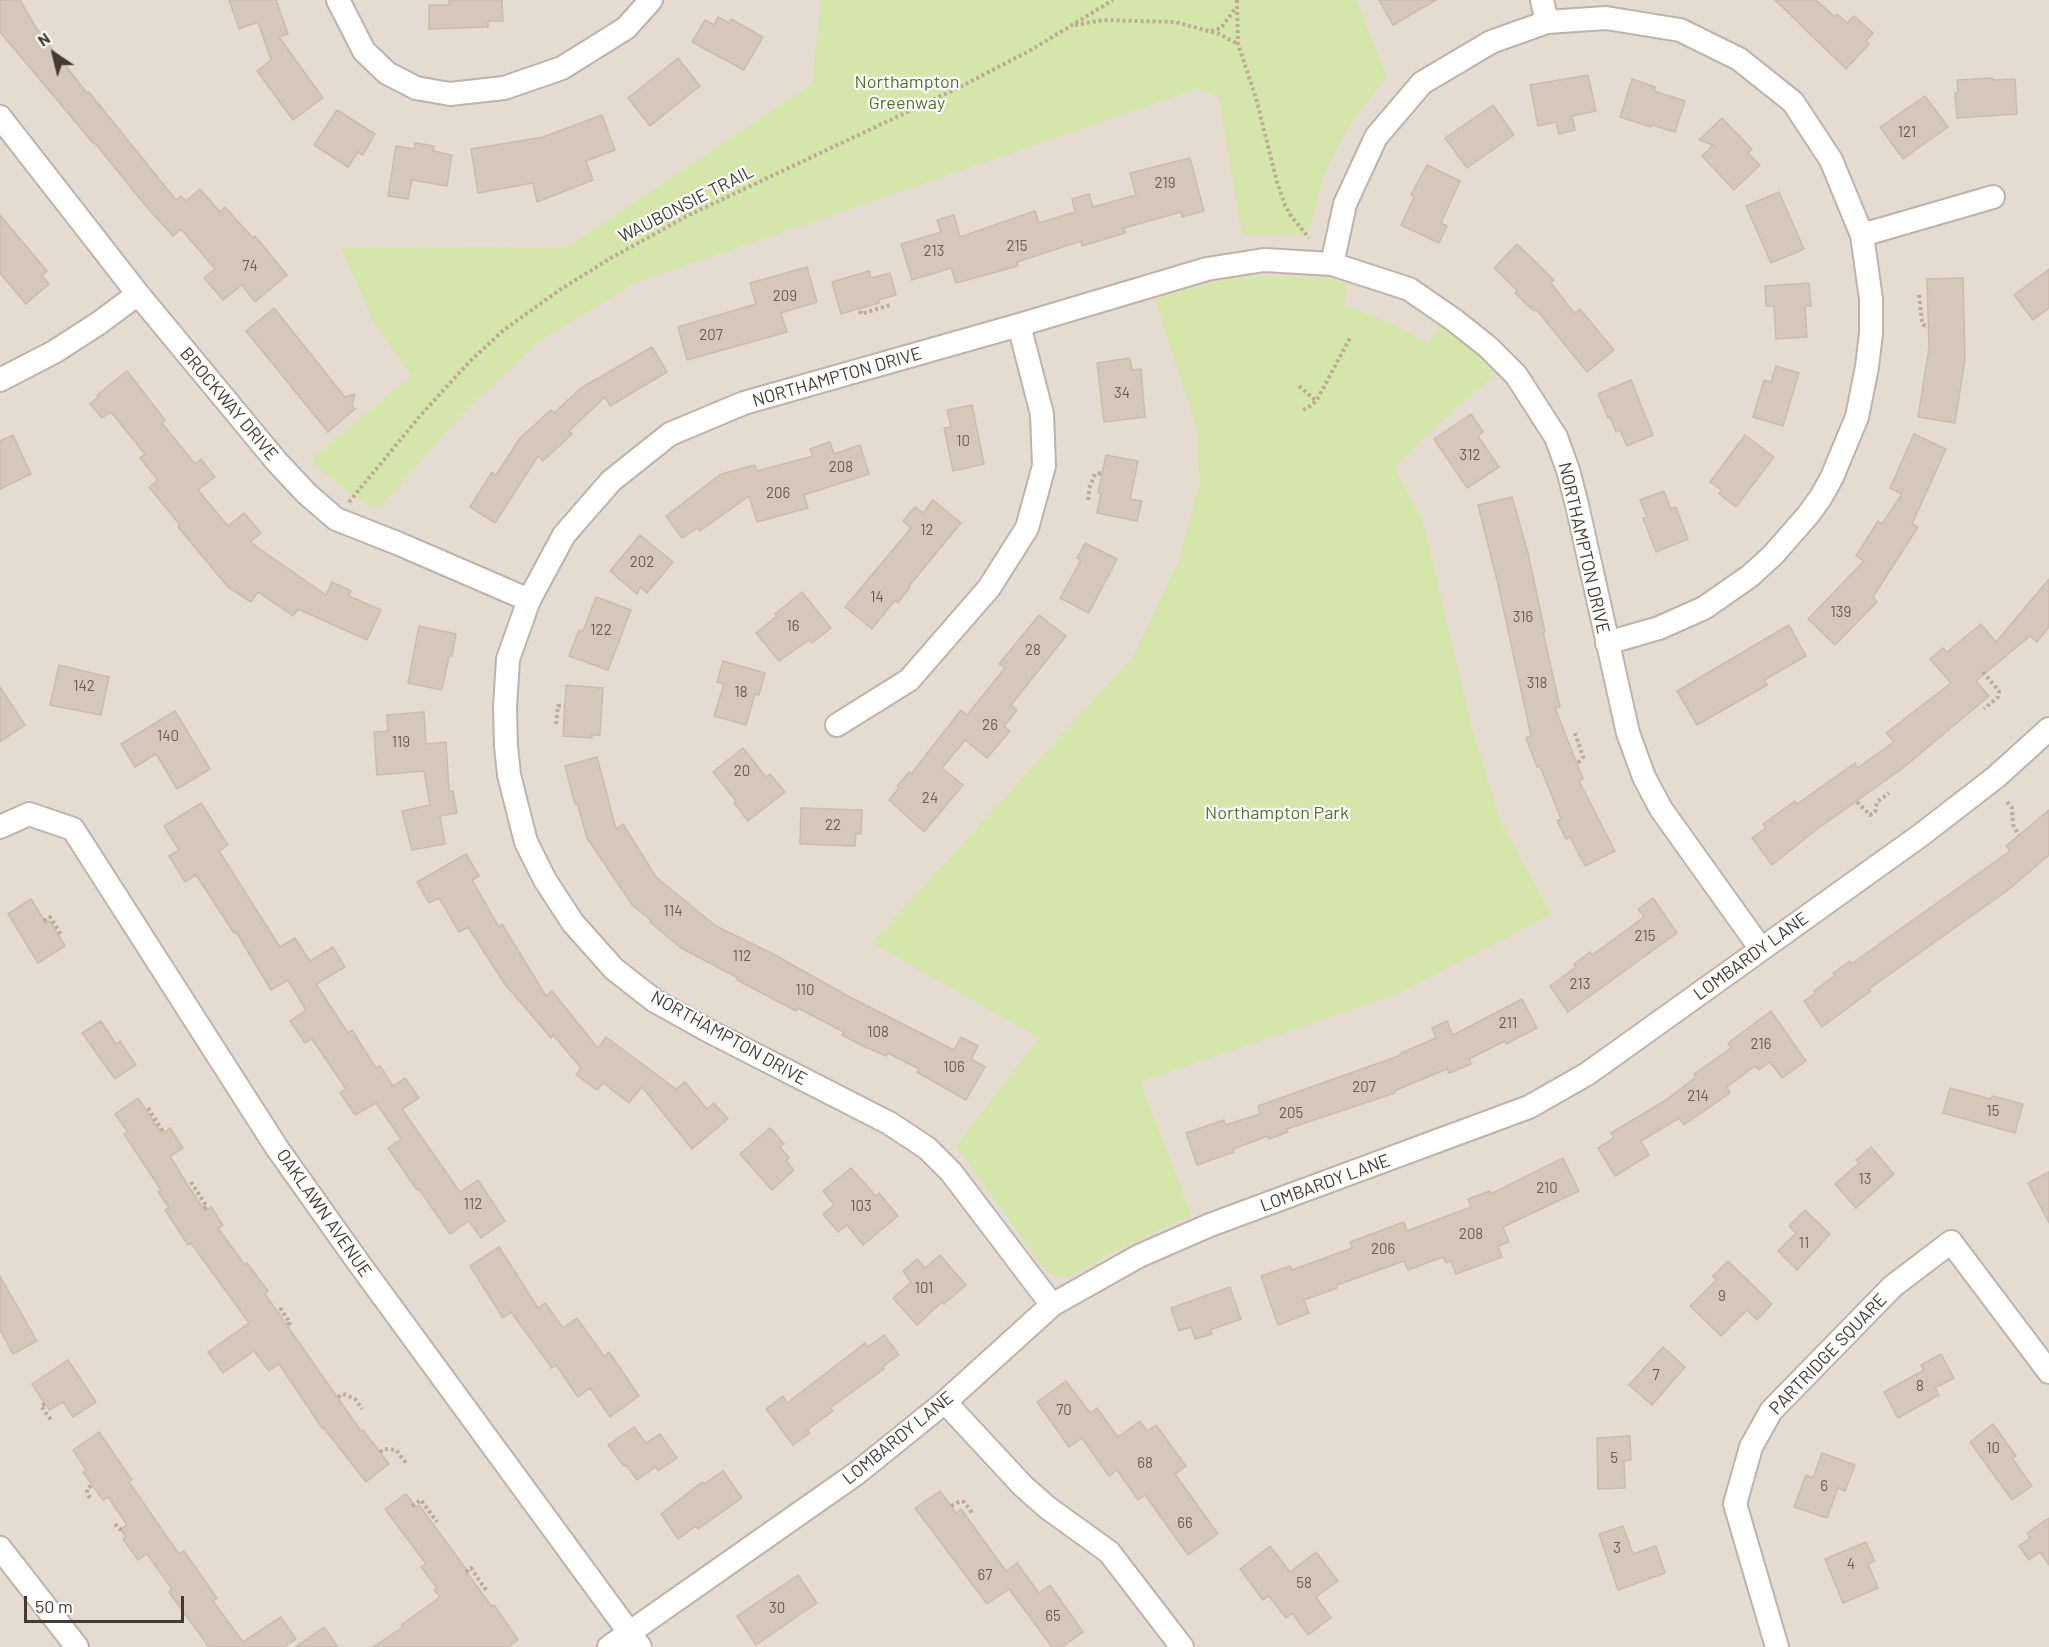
<!DOCTYPE html>
<html>
<head>
<meta charset="utf-8">
<style>
	body { margin:0 }
	#map { position:relative; width:2049px; height:1647px; overflow:hidden; background:#f1eae3; font-family:Barlow,sans-serif }
	canvas { display:block }
	.north { position:absolute; left:24px; top:24px; width:60px; height:60px; -webkit-text-stroke:4px #fff; paint-order:stroke; rotate:325deg; font-size:16px; font-weight:700; line-height:24px; text-align:center; color:#433a33 }
	.north::after { content:''; display:block; margin:auto; width:21px; height:27px; background:#433a33; clip-path:polygon(50% 0,100% 100%,50% 72%,0 100%) }
	.scale { position:absolute; left:24px; top:1596px; width:160px; height:27px; box-sizing:border-box; border:3px solid #433a33; border-top:0; padding-left:8px; font-size:18px; line-height:21px; white-space:nowrap; color:#433a33; -webkit-text-stroke:4px #fff; paint-order:stroke }
</style>
</head>
<body>
<div id="map">
<canvas width="2049" height="1647"></canvas>
<div class="north">N</div>
<div class="scale">50 m</div>
</div>
<script>
const g = document.querySelector('canvas').getContext('2d');
g.lineJoin = 'round';
function paint(path, color) { g.fillStyle = color; g.fill(path, 'evenodd'); }
const shape = rows => new Path2D(rows.map(r => 'M' + r).join(''));
function strokePath(path, color, width, dash) { g.strokeStyle = color; g.lineWidth = width; g.lineCap = dash ? 'butt' : 'round'; g.setLineDash(dash || []); g.stroke(path); }
function write(font, color, halo, rows, align = 'center') {
  g.font = font + ' Barlow,sans-serif'; g.lineWidth = 4.5; g.setLineDash([]); g.textBaseline = 'middle'; g.strokeStyle = halo; g.fillStyle = color; for (const [text, x, y, turn = 0] of rows) {
    g.save(); g.translate(x, y); g.rotate((+turn || 0) * Math.PI / 180); g.textAlign = isNaN(turn) ? turn : align; if (halo) g.strokeText(text, 0, 0); g.fillText(text, 0, 0); g.restore();
  }
}
paint(shape([
	[0,0,2049,0,2049,1647,0,1647]
]), '#e5dbd1');
paint(shape([
	[821,0,1356,0,1387,77,1359,112,1342,138,1323,177,1308,236,1242,235,1219,98,1197,89,635,283,541,340,468,407,379,508,371,506,349,493,319,468,312,459,411,376,373,320,341,248,567,247,812,84],
	[1253,276,1319,277,1348,283,1344,305,1393,324,1428,344,1441,326,1478,356,1495,374,1428,434,1394,468,1422,519,1472,729,1500,821,1551,914,1397,994,1140,1082,1191,1215,1115,1251,1069,1277,1059,1277,1050,1274,1044,1269,956,1146,1039,1038,872,943,1133,657,1179,560,1199,485,1197,430,1155,299,1222,280]
]), '#d5e6ab');
const building = shape([
	[0,0,20,0,37,29,87,93,89,92,176,200,181,196,186,201,200,189,220,212,225,207,253,238,255,236,287,275,255,302,242,285,223,300,204,278,215,269,181,229,173,236,145,205,94,142,93,143,0,32,0,0],
	[229,0,276,0,288,34,279,37,323,98,293,120,257,71,271,60,258,22,239,29,229,0],
	[449,0,502,0,503,21,488,21,488,27,429,29,429,5,449,5,449,0],
	[1379,0,1436,0,1393,25,1379,0],
	[1775,0,1816,0,1835,17,1837,14,1847,23,1854,16,1873,33,1866,41,1869,44,1846,69,1775,0],
	[718,17,729,23,731,19,763,37,744,70,692,42,705,20,714,25,718,17],
	[678,58,700,86,650,126,628,98,678,58],
	[1588,75,1596,111,1572,116,1575,130,1559,134,1556,122,1538,126,1530,85,1588,75],
	[1992,78,1993,80,2015,79,2017,114,1957,118,1955,93,1958,93,1957,80,1992,78],
	[1632,79,1655,87,1654,91,1685,101,1675,132,1652,125,1651,127,1620,117,1632,79],
	[1925,96,1948,127,1903,159,1880,127,1925,96],
	[1493,105,1514,135,1467,168,1445,138,1493,105],
	[337,110,375,134,363,155,358,152,348,167,314,145,337,110],
	[602,115,615,150,586,161,593,180,537,202,533,183,478,193,471,149,543,137,602,115],
	[1722,118,1752,149,1748,153,1760,165,1734,190,1702,156,1713,145,1699,140,1722,118],
	[415,143,434,146,433,151,452,155,447,186,412,180,408,199,388,196,396,146,414,149,415,143],
	[1190,158,1204,211,1182,217,1181,212,1124,228,1125,233,1082,246,1081,241,1017,262,1018,266,956,283,951,268,912,280,901,244,941,232,937,220,954,215,960,237,1035,211,1039,223,1075,212,1072,199,1089,194,1093,207,1136,195,1130,173,1190,158],
	[1427,165,1460,181,1441,223,1447,226,1439,243,1401,225,1414,197,1411,195,1427,165],
	[1779,192,1804,249,1771,263,1746,206,1779,192],
	[0,215,47,271,42,276,49,284,26,304,0,273,0,215],
	[1517,244,1554,280,1551,283,1574,313,1580,309,1614,350,1587,372,1536,309,1534,311,1515,293,1517,290,1494,268,1517,244],
	[807,267,817,302,781,313,787,332,687,360,678,327,756,304,750,283,807,267],
	[2049,269,2049,308,2033,320,2014,295,2049,269],
	[869,271,871,278,890,273,896,295,878,300,879,303,841,314,832,282,869,271],
	[1963,278,1965,359,1955,423,1918,417,1929,348,1927,279,1963,278],
	[1809,283,1811,306,1805,306,1807,337,1776,339,1774,306,1766,306,1765,286,1809,283],
	[274,308,345,397,355,394,352,405,355,409,328,432,246,331,274,308],
	[652,347,667,372,610,406,605,397,569,431,572,434,543,461,538,456,495,523,470,507,492,472,496,475,520,438,551,410,554,413,581,388,652,347],
	[1130,358,1132,370,1141,369,1145,417,1104,422,1097,363,1130,358],
	[1776,366,1799,373,1783,426,1753,417,1764,380,1771,382,1776,366],
	[127,371,165,420,162,423,195,464,201,459,215,477,198,490,228,526,244,513,261,533,250,542,326,595,332,582,351,591,349,596,381,610,367,640,298,609,293,616,258,592,251,602,228,587,178,527,180,525,149,487,158,480,140,458,145,454,111,412,102,418,90,404,98,397,97,395,127,371],
	[1631,380,1653,435,1627,446,1620,430,1616,432,1610,417,1608,418,1598,394,1631,380],
	[972,405,984,464,953,471,944,428,951,427,947,410,972,405],
	[1471,414,1483,432,1478,436,1499,467,1467,488,1434,439,1471,414],
	[1914,434,1946,449,1912,524,1918,527,1873,597,1877,602,1835,645,1808,619,1864,561,1856,556,1878,521,1882,524,1902,494,1890,488,1914,434],
	[13,435,31,474,0,489,0,441,13,435],
	[1745,435,1774,457,1736,507,1719,494,1721,490,1710,482,1745,435],
	[830,442,834,454,860,445,869,474,804,495,808,508,757,522,749,496,700,531,697,528,682,538,666,516,721,474,755,465,757,471,813,456,810,449,830,442],
	[1106,455,1138,461,1130,499,1142,501,1137,521,1097,513,1101,493,1098,493,1106,455],
	[1664,491,1671,509,1676,507,1688,539,1656,552,1643,518,1647,517,1640,500,1664,491],
	[1512,497,1528,553,1545,632,1543,632,1560,707,1555,708,1583,779,1579,781,1615,851,1585,866,1570,837,1566,839,1557,821,1561,819,1540,766,1537,767,1526,738,1531,736,1498,584,1478,505,1512,497],
	[933,500,961,523,909,586,910,587,898,603,895,600,872,629,845,607,911,528,903,521,915,507,923,513,933,500],
	[640,535,673,562,647,593,640,587,637,594,610,571,640,535],
	[1085,543,1117,559,1089,613,1060,598,1081,560,1077,558,1085,543],
	[2049,579,2049,627,2037,642,2030,636,1976,681,1989,696,1903,768,1816,830,1772,865,1752,838,1766,828,1763,824,1795,801,1797,804,1855,763,1857,768,1894,742,1886,733,1951,683,1930,659,1943,648,1947,652,1981,624,1996,642,2049,579],
	[802,592,831,628,812,643,809,640,779,661,756,633,777,616,775,614,802,592],
	[596,597,631,610,608,670,569,656,579,630,583,631,596,597],
	[1039,615,1066,636,1011,705,1017,710,1004,726,1010,731,987,758,965,740,942,768,963,785,924,832,889,800,899,788,897,786,909,772,911,774,961,710,967,715,1005,668,999,664,1039,615],
	[1789,625,1806,656,1764,680,1767,685,1697,725,1677,691,1789,625],
	[419,626,456,634,452,656,449,656,442,690,408,683,419,626],
	[723,661,765,673,759,695,755,694,746,725,714,716,724,684,717,682,723,661],
	[59,665,109,677,101,715,50,705,59,665],
	[566,685,603,688,600,735,591,735,592,738,563,736,566,685],
	[0,687,25,725,0,742,0,687],
	[175,711,210,769,177,789,156,754,135,767,121,744,175,711],
	[424,712,426,744,446,742,449,791,453,791,457,813,440,816,445,844,412,850,402,811,430,805,424,771,377,775,374,732,388,731,387,715,424,712],
	[743,748,766,777,770,774,785,792,748,821,734,803,736,801,713,772,743,748],
	[597,757,616,829,623,824,656,877,716,926,775,955,846,995,954,1050,961,1037,978,1046,971,1059,985,1067,966,1100,917,1072,919,1069,888,1053,886,1056,863,1046,842,1035,844,1032,798,1008,796,1011,737,980,738,978,681,948,650,922,651,920,633,906,587,838,577,803,575,804,565,766,597,757],
	[201,803,228,845,219,851,280,947,295,938,310,961,333,947,345,967,316,984,348,1033,352,1030,376,1068,380,1066,393,1086,405,1078,419,1098,402,1109,460,1192,478,1180,505,1221,481,1238,469,1221,450,1234,419,1189,417,1190,388,1148,401,1139,376,1103,355,1115,340,1093,346,1089,312,1039,305,1043,290,1021,306,1010,288,980,271,990,236,932,234,933,196,875,185,882,169,856,179,850,164,826,201,803],
	[801,808,862,810,861,834,856,833,855,846,800,844,801,808],
	[2049,810,2049,855,2008,890,1869,989,1871,991,1822,1027,1804,1001,1816,993,1814,991,1835,975,1833,973,1850,961,1851,964,2010,851,2006,846,2049,810],
	[466,854,479,876,472,880,499,927,502,924,546,996,552,991,598,1048,606,1037,676,1089,685,1082,707,1109,714,1103,728,1119,692,1149,642,1087,629,1103,603,1083,597,1090,576,1075,581,1068,553,1035,551,1038,504,983,468,927,459,932,439,898,429,903,417,882,466,854],
	[1653,898,1677,933,1568,1012,1550,986,1576,967,1574,964,1590,952,1592,955,1644,917,1638,909,1653,898],
	[31,899,46,923,50,921,65,946,38,963,8,914,31,899],
	[1522,999,1537,1028,1506,1044,1505,1041,1469,1059,1471,1064,1449,1073,1447,1069,1394,1091,1395,1093,1287,1129,1288,1132,1269,1139,1268,1136,1233,1149,1234,1152,1197,1165,1186,1133,1224,1120,1225,1125,1260,1114,1258,1106,1401,1055,1401,1053,1436,1038,1432,1028,1447,1021,1453,1035,1522,999],
	[1771,1011,1806,1061,1782,1078,1770,1062,1759,1070,1755,1066,1727,1087,1730,1093,1684,1125,1679,1118,1641,1141,1649,1155,1615,1176,1598,1148,1614,1138,1611,1133,1666,1100,1696,1077,1694,1074,1731,1048,1728,1043,1771,1011],
	[101,1021,116,1044,120,1041,136,1065,115,1079,82,1033,101,1021],
	[1950,1088,1991,1099,1992,1096,2023,1104,2015,1133,1943,1113,1950,1088],
	[138,1098,162,1134,170,1128,183,1148,170,1156,187,1184,205,1211,211,1207,223,1225,218,1228,245,1265,247,1263,268,1291,265,1294,361,1431,363,1430,389,1464,366,1482,323,1427,322,1428,279,1364,269,1371,254,1351,223,1373,208,1352,249,1323,191,1243,188,1245,165,1210,169,1208,158,1192,161,1190,124,1134,128,1132,115,1114,138,1098],
	[770,1128,784,1144,780,1147,789,1158,786,1161,794,1170,772,1190,740,1154,770,1128],
	[1871,1147,1894,1174,1856,1208,1835,1184,1859,1163,1856,1160,1871,1147],
	[1563,1158,1579,1191,1503,1227,1509,1242,1498,1246,1502,1257,1456,1274,1451,1261,1446,1263,1443,1257,1408,1270,1404,1261,1337,1285,1337,1288,1304,1300,1309,1313,1278,1325,1261,1276,1290,1266,1292,1270,1352,1248,1350,1242,1404,1222,1407,1231,1471,1207,1468,1199,1490,1191,1491,1194,1563,1158],
	[851,1168,876,1196,879,1193,898,1216,863,1245,847,1225,838,1232,823,1214,834,1205,823,1191,851,1168],
	[2049,1172,2049,1223,2028,1183,2049,1172],
	[1805,1210,1830,1234,1797,1270,1778,1251,1796,1233,1789,1226,1805,1210],
	[499,1247,538,1308,545,1303,563,1328,577,1318,604,1356,609,1352,639,1396,610,1417,590,1388,578,1397,556,1365,552,1368,511,1312,503,1318,470,1266,499,1247],
	[940,1255,966,1285,944,1304,942,1302,917,1325,893,1298,911,1282,903,1271,917,1259,925,1268,940,1255],
	[1728,1261,1772,1304,1757,1320,1747,1310,1721,1336,1690,1306,1716,1280,1713,1276,1728,1261],
	[0,1276,37,1341,13,1354,0,1330,0,1276],
	[1230,1287,1241,1319,1210,1330,1212,1334,1195,1339,1191,1327,1179,1331,1171,1308,1230,1287],
	[884,1335,899,1355,882,1367,884,1369,830,1408,833,1411,807,1430,810,1433,793,1445,766,1409,783,1396,787,1403,865,1343,868,1347,884,1335],
	[1663,1347,1685,1367,1652,1405,1629,1385,1663,1347],
	[1941,1354,1954,1378,1935,1388,1939,1395,1898,1418,1884,1392,1924,1370,1921,1365,1941,1354],
	[68,1360,96,1402,73,1417,63,1402,49,1410,32,1384,68,1360],
	[1066,1381,1090,1413,1097,1408,1118,1437,1140,1421,1147,1431,1156,1425,1186,1466,1175,1474,1218,1534,1188,1555,1145,1495,1138,1500,1117,1470,1109,1476,1082,1438,1069,1447,1037,1402,1066,1381],
	[1993,1424,2016,1456,2012,1458,2032,1486,2012,1500,1970,1442,1993,1424],
	[634,1427,646,1443,660,1434,677,1458,658,1471,656,1467,637,1480,626,1465,624,1466,608,1445,634,1427],
	[99,1432,132,1480,129,1482,179,1554,184,1551,217,1598,213,1601,243,1642,281,1617,296,1639,284,1647,209,1647,169,1592,172,1589,147,1554,138,1560,123,1539,126,1537,121,1529,127,1525,108,1497,103,1500,83,1472,86,1470,73,1450,99,1432],
	[1630,1436,1631,1460,1624,1461,1625,1488,1598,1489,1597,1438,1630,1436],
	[1822,1453,1855,1465,1845,1491,1838,1488,1827,1518,1794,1507,1806,1475,1813,1478,1822,1453],
	[723,1471,742,1498,698,1529,696,1526,678,1539,661,1514,702,1482,704,1484,723,1471],
	[940,1491,956,1513,961,1509,1006,1571,1017,1563,1039,1593,1050,1585,1083,1632,1062,1647,1052,1647,1009,1589,987,1604,915,1508,940,1491],
	[406,1494,416,1507,419,1505,466,1569,465,1570,492,1607,494,1605,518,1640,508,1647,373,1647,403,1627,401,1625,440,1597,434,1590,437,1588,421,1567,426,1564,385,1509,406,1494],
	[2049,1518,2049,1565,2040,1552,2029,1560,2019,1546,2030,1538,2027,1533,2049,1518],
	[1623,1526,1633,1554,1656,1546,1665,1573,1618,1590,1599,1534,1623,1526],
	[1866,1542,1875,1561,1868,1564,1878,1588,1843,1603,1825,1559,1866,1542],
	[1270,1546,1290,1572,1316,1552,1338,1581,1316,1597,1331,1618,1308,1635,1292,1613,1286,1618,1269,1596,1263,1600,1240,1569,1270,1546],
	[798,1575,817,1603,756,1645,737,1616,798,1575],
	[324,1627,338,1647,295,1647,324,1627]
]);
paint(building, '#d6c7bb');
strokePath(building, '#cdbbac', 1.5);
const minor = shape([
	[338,0,364,51,387,73,416,88,450,94,504,88,562,68,626,28,651,0],
	[1542,0,1547,22],
	[0,117,138,294,277,462,307,494,336,519,397,543,529,600],
	[1862,235,1993,197],
	[1332,264,1345,204,1376,137,1422,83,1491,42,1547,22,1606,18,1680,30,1739,59,1793,102,1831,160,1862,235,1871,299,1871,333,1867,367,1857,417,1832,477,1821,497,1808,515,1773,555,1750,576,1704,608,1659,628,1607,643],
	[0,380,54,352,99,323,138,294],
	[837,725,909,680,989,588,1027,528,1044,466,1042,414,1019,325],
	[0,827,29,814,73,829,277,1148,358,1262,640,1647],
	[1052,1305,951,1172,927,1148,889,1123,707,1030,655,1001,614,969,573,923,545,880,526,842,509,775,506,746,505,707,508,659,529,600,564,535,611,481,670,434,744,403,1019,325,1207,269,1264,260,1332,264,1409,289,1454,320,1488,347,1516,375,1556,437,1568,470,1577,505,1628,733,1644,777,1661,809,1761,949],
	[945,1402,1023,1486,1048,1508,1109,1552,1182,1647],
	[0,1548,77,1647],
	[609,1647,857,1473,945,1402,1052,1305,1139,1256,1210,1225,1529,1107,1587,1074,1921,835,1996,777,2049,729],
	[1777,1647,1735,1504,1751,1447,1771,1411,1893,1286,1951,1242,2049,1372]
]);
strokePath(minor, '#bfb3a9', 26);
strokePath(shape([
	[1237,0,1238,44,1256,98,1277,182,1285,205,1291,216,1309,238],
	[1075,25,1103,20,1175,22,1219,34,1238,44],
	[1211,31,1221,28,1235,9],
	[1919,295,1922,321,1923,325,1929,326],
	[860,311,861,314,890,305],
	[1299,386,1316,401],
	[1303,410,1312,405,1318,398,1350,338],
	[1088,500,1090,486,1095,474,1102,473],
	[349,502,420,416,470,361,505,329,561,289,611,258,687,216,958,88,1031,50,1113,0],
	[1983,672,1999,691,1998,697,1984,709],
	[556,724,558,706,565,706],
	[1575,733,1583,757,1577,764],
	[1857,802,1870,815,1875,812,1877,802,1889,793],
	[2007,802,2012,808,2013,825,2019,835],
	[44,921,50,917,62,936],
	[148,1108,162,1130,159,1132],
	[191,1182,207,1207,201,1210],
	[280,1308,290,1323,287,1325],
	[338,1397,343,1394,355,1399,362,1409],
	[45,1404,41,1406,51,1420],
	[380,1452,384,1449,396,1450,406,1463],
	[90,1498,87,1493,87,1489,92,1485],
	[412,1506,421,1500,437,1522],
	[951,1506,959,1502,964,1502,973,1514],
	[115,1524,124,1533],
	[466,1572,471,1568,486,1590]
]), '#beaa97', 4, [3, 3]);
strokePath(minor, '#fff', 22);
write('15px', '#685d55', null, [
	["121",1907,132],
	["219",1165,183],
	["215",1017,246],
	["213",934,251],
	["74",250,266],
	["209",785,296],
	["207",711,335],
	["34",1122,393],
	["10",963,441],
	["312",1470,455],
	["208",841,467],
	["206",778,493],
	["12",927,530],
	["202",642,562],
	["14",877,597],
	["139",1841,612],
	["316",1523,617],
	["16",793,626],
	["122",601,630],
	["28",1033,650],
	["318",1537,683],
	["142",84,686],
	["18",741,692],
	["26",990,725],
	["140",168,736],
	["119",401,742],
	["20",742,771],
	["24",930,798],
	["22",833,825],
	["114",673,911],
	["215",1645,936],
	["112",742,956],
	["213",1580,984],
	["110",805,990],
	["211",1508,1023],
	["108",878,1032],
	["216",1761,1044],
	["106",954,1067],
	["207",1364,1087],
	["214",1698,1096],
	["15",1993,1111],
	["205",1291,1113],
	["13",1865,1179],
	["210",1547,1188],
	["112",473,1204],
	["103",861,1206],
	["208",1471,1234],
	["11",1804,1243],
	["206",1383,1249],
	["101",924,1288],
	["9",1722,1296],
	["7",1656,1375],
	["8",1920,1386],
	["70",1064,1410],
	["10",1993,1448],
	["5",1614,1458],
	["68",1145,1463],
	["6",1824,1486],
	["66",1185,1523],
	["3",1617,1548],
	["4",1851,1564],
	["67",985,1575],
	["58",1304,1583],
	["30",777,1608],
	["65",1053,1616]
]);
write('18px', '#517328', '#fff', [
	["Northampton",907,82],
	["Greenway",907,103],
	["Northampton Park",1277,813]
]);
write('18px', '#433a33', '#fff', [
	["WAUBONSIE TRAIL",686,204,-27],
	["NORTHAMPTON DRIVE",837,377,-16],
	["BROCKWAY DRIVE",229,404,50],
	["NORTHAMPTON DRIVE",1584,548,77],
	["LOMBARDY LANE",1751,956,-36],
	["NORTHAMPTON DRIVE",729,1038,29],
	["LOMBARDY LANE",1325,1183,-20],
	["OAKLAWN AVENUE",324,1213,55],
	["PARTRIDGE SQUARE",1828,1354,-46],
	["LOMBARDY LANE",898,1438,-39]
]);
</script>
</body>
</html>
